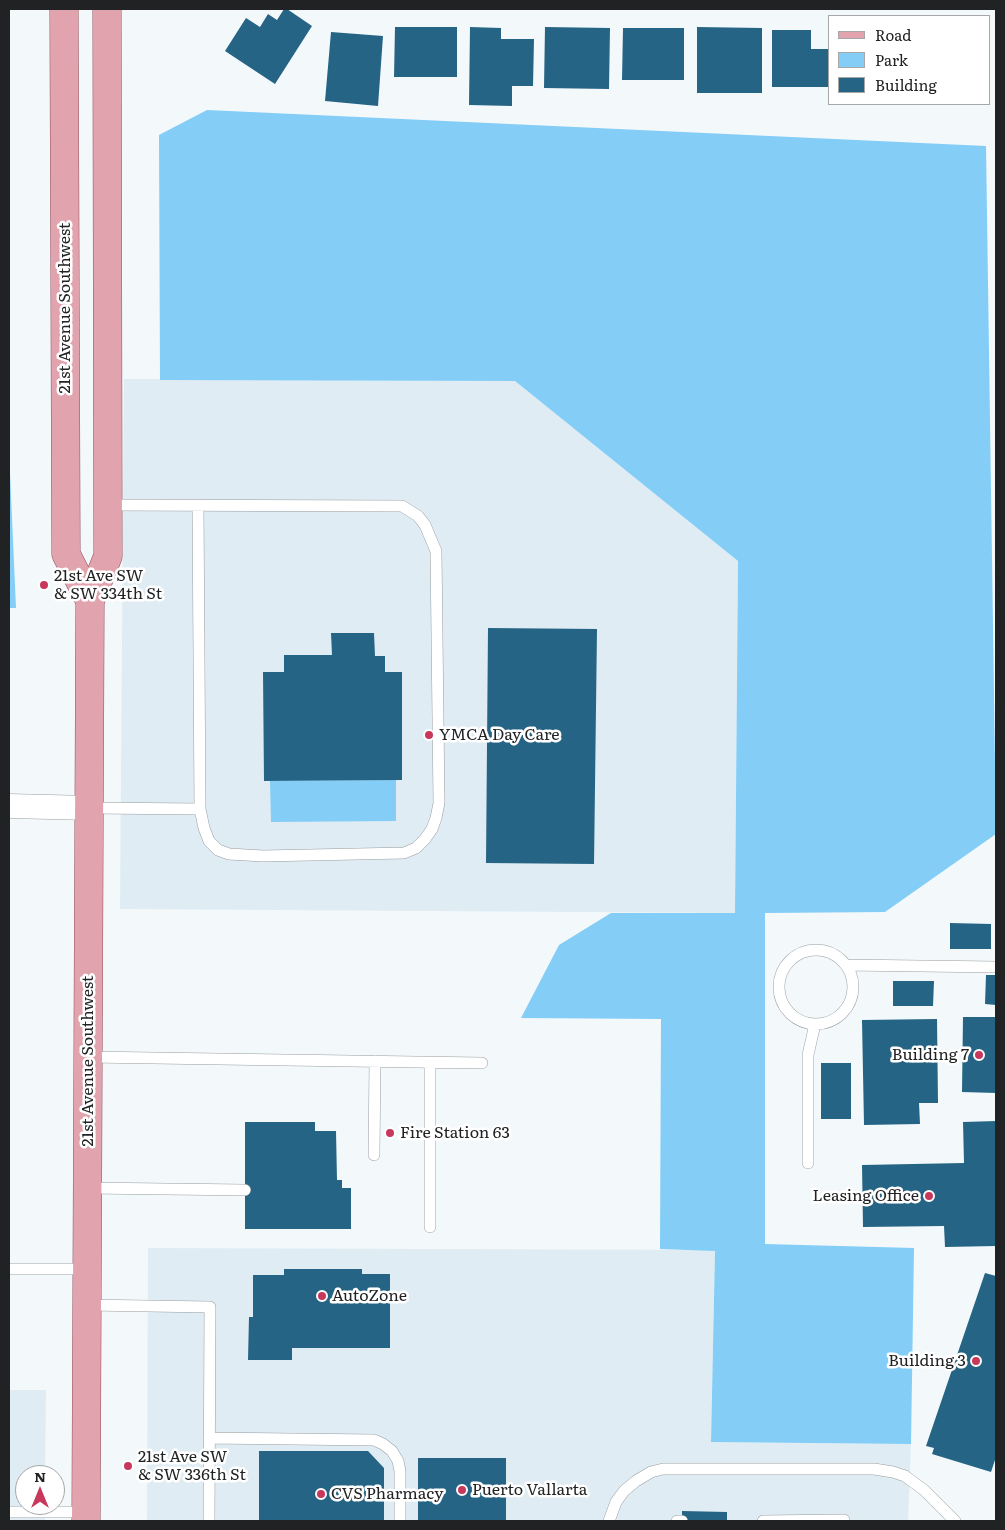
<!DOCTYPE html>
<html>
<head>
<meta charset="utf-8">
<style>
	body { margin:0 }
	#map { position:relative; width:1005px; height:1530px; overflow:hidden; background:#f3f8fb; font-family:Literata,serif }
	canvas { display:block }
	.frame { position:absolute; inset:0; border:10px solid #212223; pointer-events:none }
	.legend { position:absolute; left:828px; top:15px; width:162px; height:90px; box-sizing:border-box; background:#fff; border:1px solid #a6a7a7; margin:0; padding:6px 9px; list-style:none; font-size:15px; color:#212223 }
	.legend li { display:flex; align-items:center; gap:10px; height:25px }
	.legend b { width:25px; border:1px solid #a6a7a7 }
	.north { position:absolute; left:15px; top:1465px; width:50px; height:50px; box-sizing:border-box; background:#fff; border:1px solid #a6a7a7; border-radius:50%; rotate:0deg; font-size:14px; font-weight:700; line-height:20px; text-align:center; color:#212223 }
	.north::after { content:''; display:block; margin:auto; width:18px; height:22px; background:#c7385c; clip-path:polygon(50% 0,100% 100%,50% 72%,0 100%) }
</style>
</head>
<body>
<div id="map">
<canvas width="1005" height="1530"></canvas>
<div class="frame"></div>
<ul class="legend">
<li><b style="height:6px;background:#e1a3ad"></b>Road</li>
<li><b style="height:14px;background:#83cdf7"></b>Park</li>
<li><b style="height:14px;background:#256484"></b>Building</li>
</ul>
<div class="north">N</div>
</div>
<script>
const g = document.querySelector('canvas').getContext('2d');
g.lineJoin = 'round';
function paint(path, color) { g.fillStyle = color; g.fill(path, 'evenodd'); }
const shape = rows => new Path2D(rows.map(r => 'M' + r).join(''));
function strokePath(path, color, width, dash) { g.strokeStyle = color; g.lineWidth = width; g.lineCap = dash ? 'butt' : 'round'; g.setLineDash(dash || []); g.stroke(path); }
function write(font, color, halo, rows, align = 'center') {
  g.font = font + ' Literata,serif'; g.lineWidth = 5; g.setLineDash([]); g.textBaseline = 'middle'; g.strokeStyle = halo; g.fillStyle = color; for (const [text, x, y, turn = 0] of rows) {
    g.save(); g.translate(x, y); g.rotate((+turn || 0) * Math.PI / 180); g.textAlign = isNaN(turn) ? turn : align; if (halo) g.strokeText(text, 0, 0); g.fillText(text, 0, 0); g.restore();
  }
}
paint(shape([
	[124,379,515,381,738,561,735,913,120,909],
	[148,1248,715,1250,711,1442,911,1444,908,1521,147,1521],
	[9,1390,46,1390,45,1475,25,1475,25,1505,45,1505,45,1521,9,1521]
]), '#dfecf3');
paint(shape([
	[207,110,986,146,996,834,885,912,765,913,765,1244,914,1248,911,1444,711,1442,715,1251,660,1249,661,1019,521,1018,559,945,611,913,735,913,738,561,515,381,160,380,159,135],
	[9,450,16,608,9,608],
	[396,780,396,821,271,822,270,781]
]), '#83cdf7');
paint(shape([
	[284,9,287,9,312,26,275,84,225,51,246,18,260,27,268,14,277,20],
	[395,27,457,27,457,77,394,77],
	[470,27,501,28,501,39,534,39,533,86,512,86,512,106,469,105],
	[545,27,610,28,609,89,544,88],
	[697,27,762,28,762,93,697,93],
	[623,28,684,28,684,80,622,80],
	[772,30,811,30,811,49,829,49,829,87,772,87],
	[331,32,383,36,378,106,325,101],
	[488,628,597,629,594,864,486,863],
	[331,633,374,633,375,656,385,656,385,672,402,672,402,780,264,781,263,672,284,672,284,655,332,655],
	[950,923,991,924,991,949,950,949],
	[986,975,996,975,996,1005,985,1004],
	[893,981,934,981,933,1006,893,1006],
	[963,1017,996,1017,996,1093,962,1092],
	[937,1019,938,1103,919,1103,920,1124,864,1125,862,1020],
	[821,1063,851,1063,851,1119,821,1119],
	[996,1121,996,1246,945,1247,944,1226,863,1227,862,1165,964,1163,963,1122],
	[245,1122,315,1122,315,1131,336,1131,337,1180,342,1180,342,1188,351,1188,351,1229,245,1229],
	[284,1269,362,1269,362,1274,390,1274,390,1348,292,1348,292,1360,248,1360,249,1317,253,1317,253,1275,284,1275],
	[985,1273,996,1276,996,1457,991,1472,932,1454,934,1448,926,1446],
	[259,1451,368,1451,384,1468,384,1521,259,1521],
	[418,1458,506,1458,506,1521,418,1521],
	[682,1511,727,1512,727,1521,682,1521]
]), '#256484');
const service = shape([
	[108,505,402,506,418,516,425,525,436,551,439,803,436,818,432,829,425,839,416,848,404,853,263,856,229,854,218,850,209,841,204,828,200,809,198,506],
	[90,808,200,809],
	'779 987a37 37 0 1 1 74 0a37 37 0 1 1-74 0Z',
	[846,965,996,967],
	[88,1057,482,1063],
	[430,1062,430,1227],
	[374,1155,375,1061],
	[808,1163,808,1055,815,1024],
	[88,1188,245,1190],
	[9,1269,87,1269],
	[87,1305,210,1307,209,1521],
	[209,1438,374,1440,383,1444,392,1451,398,1461,400,1471,400,1521],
	[9,1512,86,1512],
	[609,1521,616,1502,624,1491,636,1481,651,1472,663,1469,874,1469,893,1472,905,1476,924,1490,955,1521],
	[677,1521,682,1521],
	[763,1521,844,1520]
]);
const minor = shape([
	[9,806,90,808]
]);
const primary = shape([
	[64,9,66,554,90,601,108,556,107,9],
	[86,1521,90,601]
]);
strokePath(service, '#999ea1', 12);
strokePath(minor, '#999ea1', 25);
strokePath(primary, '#914e5a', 29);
strokePath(service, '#fff', 11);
strokePath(minor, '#fff', 24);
strokePath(primary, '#e1a3ad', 28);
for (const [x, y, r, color] of [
	[44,585,5,"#c7385c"],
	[429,735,5,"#c7385c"],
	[979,1055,5,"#c7385c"],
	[390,1133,5,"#c7385c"],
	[929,1196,5,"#c7385c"],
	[322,1296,5,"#c7385c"],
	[976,1361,5,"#c7385c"],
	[128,1466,5,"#c7385c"],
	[462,1490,5,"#c7385c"],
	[321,1494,5,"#c7385c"]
]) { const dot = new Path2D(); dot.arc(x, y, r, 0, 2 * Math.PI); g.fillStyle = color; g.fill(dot); strokePath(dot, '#fff', 2); }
write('16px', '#212223', '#fff', [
	["21st Avenue Southwest",65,308,-90],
	["21st Avenue Southwest",88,1061,-90]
]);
write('16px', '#212223', '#fff', [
	["21st Ave SW",54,576],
	["& SW 334th St",54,594],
	["YMCA Day Care",439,735],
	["Building 7",969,1055,"right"],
	["Fire Station 63",400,1133],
	["Leasing Office",919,1196,"right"],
	["AutoZone",332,1296],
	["Building 3",966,1361,"right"],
	["21st Ave SW",138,1457],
	["& SW 336th St",138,1475],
	["Puerto Vallarta",472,1490],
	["CVS Pharmacy",331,1494]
], 'left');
</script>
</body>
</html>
